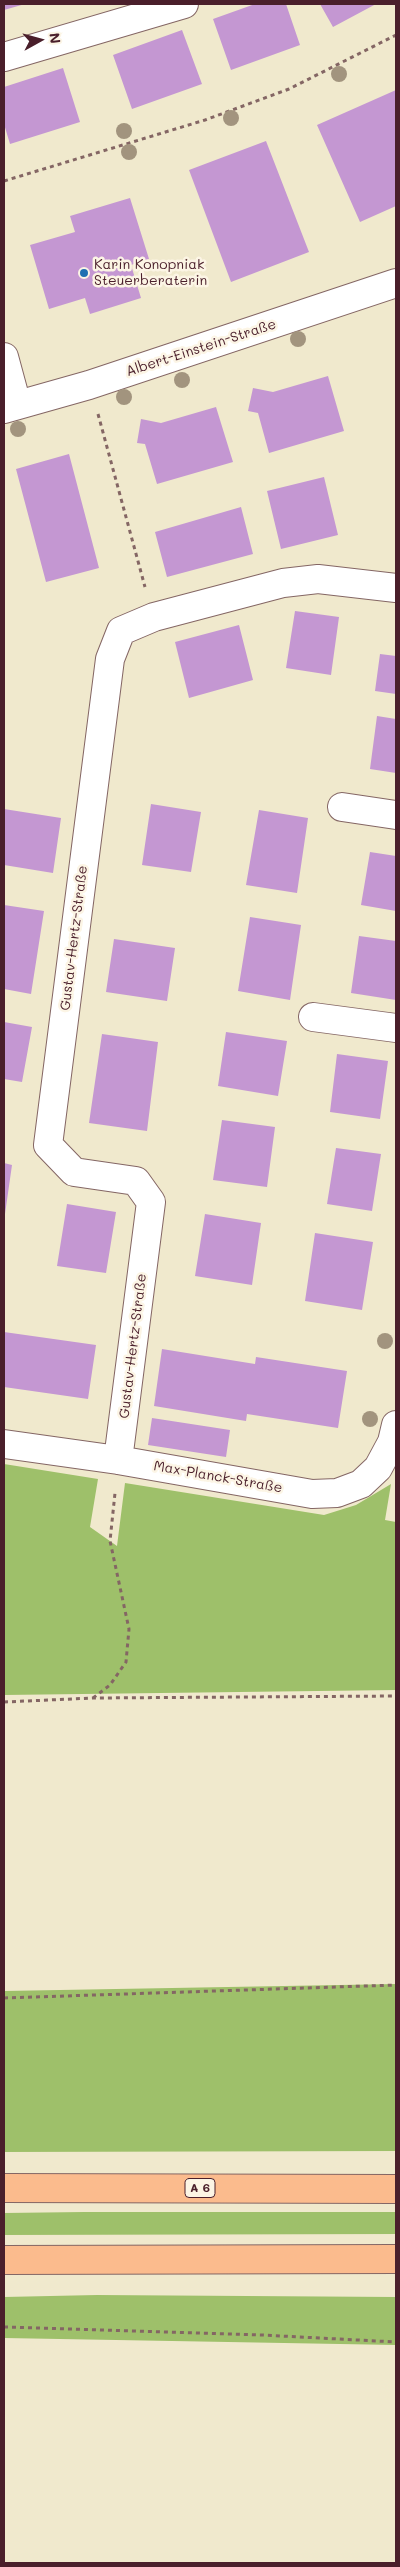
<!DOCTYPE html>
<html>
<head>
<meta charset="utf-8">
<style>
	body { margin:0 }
	#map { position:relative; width:400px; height:2567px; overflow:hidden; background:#f0e9cd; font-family:Mali,sans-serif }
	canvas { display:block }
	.frame { position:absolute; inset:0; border:5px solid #4a1f2b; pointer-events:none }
	.north { position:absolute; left:15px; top:15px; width:50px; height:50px; -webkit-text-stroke:4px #fcf5e5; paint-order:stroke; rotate:83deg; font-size:14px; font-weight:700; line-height:20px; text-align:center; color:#4a1f2b }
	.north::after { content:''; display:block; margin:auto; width:18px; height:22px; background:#4a1f2b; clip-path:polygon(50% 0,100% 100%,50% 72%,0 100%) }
</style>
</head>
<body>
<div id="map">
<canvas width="400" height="2567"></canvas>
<div class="frame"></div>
<div class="north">N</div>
</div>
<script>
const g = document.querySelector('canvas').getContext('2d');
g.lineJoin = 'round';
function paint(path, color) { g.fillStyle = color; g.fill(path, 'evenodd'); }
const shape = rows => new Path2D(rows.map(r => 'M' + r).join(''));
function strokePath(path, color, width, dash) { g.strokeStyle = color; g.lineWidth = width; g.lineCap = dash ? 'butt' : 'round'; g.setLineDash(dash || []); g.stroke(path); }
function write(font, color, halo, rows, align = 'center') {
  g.font = font + ' Mali,sans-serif'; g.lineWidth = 5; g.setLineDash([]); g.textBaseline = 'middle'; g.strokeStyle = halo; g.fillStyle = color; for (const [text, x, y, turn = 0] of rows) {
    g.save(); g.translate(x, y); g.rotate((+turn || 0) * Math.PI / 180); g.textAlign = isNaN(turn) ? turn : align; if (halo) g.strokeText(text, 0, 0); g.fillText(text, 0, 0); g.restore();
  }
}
paint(shape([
	[4,1464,98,1479,90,1527,117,1546,125,1483,324,1515,356,1505,391,1484,385,1520,396,1522,396,1690,4,1695],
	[396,1984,396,2151,4,2152,4,1991],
	[84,2212,396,2212,396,2234,4,2235,4,2213],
	[97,2295,396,2297,396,2345,4,2338,4,2297]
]), '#9ec06a');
paint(shape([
	[4,4,25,4,4,10],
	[255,4,286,4,300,45,231,70,213,19],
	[320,4,376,4,333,27],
	[182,30,202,84,132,109,113,55],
	[63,68,80,122,10,144,4,124,4,87],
	[396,90,396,206,360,222,317,125],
	[266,141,309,252,231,282,189,170],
	[130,198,149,259,131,265,141,298,90,314,85,298,49,309,30,245,75,232,70,216],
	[328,376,344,431,269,453,258,413,248,411,253,388,273,392],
	[216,407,233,462,157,484,145,444,137,443,141,419,161,423],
	[69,454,99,568,46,582,16,469],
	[324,477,338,535,281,549,267,491],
	[241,507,253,554,167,577,155,532],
	[295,611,339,617,331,675,286,668],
	[239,625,253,680,189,698,175,642],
	[380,654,396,656,396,694,375,691],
	[377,716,396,719,396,773,370,769],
	[151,804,201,812,191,872,142,865],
	[4,809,61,818,53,873,4,865],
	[259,810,308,818,297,893,246,885],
	[370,852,396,856,396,911,361,905],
	[4,905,44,911,31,994,4,989],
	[250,917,301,925,290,1000,238,991],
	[359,936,396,941,396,1000,351,993],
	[114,939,175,948,167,1001,106,992],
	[4,1022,32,1027,22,1082,4,1079],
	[226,1032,287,1041,278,1096,218,1086],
	[102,1034,158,1042,147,1131,89,1123],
	[337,1054,388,1061,380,1119,330,1112],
	[222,1120,275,1127,267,1187,213,1180],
	[336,1148,381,1154,372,1211,327,1204],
	[4,1163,12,1165,5,1214,4,1214],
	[67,1204,116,1212,106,1273,57,1266],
	[205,1214,261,1223,252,1285,195,1276],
	[315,1233,373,1242,362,1310,305,1301],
	[4,1332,96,1345,88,1399,4,1387],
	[162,1349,255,1364,256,1357,347,1371,338,1428,247,1414,246,1421,154,1406],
	[152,1418,230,1430,226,1457,148,1445]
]), '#c497d2');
const minor = shape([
	[4,57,184,4],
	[4,357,17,405],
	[4,409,89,385,396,283],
	[342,807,396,815],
	[313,1017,396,1028],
	[4,1444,118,1460,312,1494,337,1493,361,1484,378,1468,392,1442,396,1425],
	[118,1460,151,1202,136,1181,74,1172,48,1145,110,659,121,631,154,617,283,583,318,579,396,588]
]);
const motorway = shape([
	[4,2188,396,2189],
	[4,2260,396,2259]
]);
strokePath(minor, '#846664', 30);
strokePath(motorway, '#846664', 30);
strokePath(shape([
	[4,181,205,120,289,89,396,35],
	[98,414,145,587],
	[93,1698,110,1685,126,1662,129,1629,110,1541,115,1493],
	[4,1702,93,1698,396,1696],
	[4,1998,396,1985],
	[4,2327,262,2335,396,2342]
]), '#846664', 3, [4, 4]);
strokePath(minor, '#fff', 28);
strokePath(motorway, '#fbbb8d', 28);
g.fillStyle = '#a2947e';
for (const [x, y] of [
	[339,74],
	[231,118],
	[124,131],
	[129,152],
	[298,339],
	[182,380],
	[124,397],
	[18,429],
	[385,1341],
	[370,1419]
]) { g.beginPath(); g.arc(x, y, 8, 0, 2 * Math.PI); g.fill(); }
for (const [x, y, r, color] of [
	[84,273,5,"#1f6fb2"]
]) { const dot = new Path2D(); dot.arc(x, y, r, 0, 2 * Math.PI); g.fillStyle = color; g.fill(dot); strokePath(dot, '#fcf5e5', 2); }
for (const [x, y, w] of [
	[200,2188,30]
]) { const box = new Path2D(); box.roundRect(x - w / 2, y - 9.5, w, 19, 4); g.fillStyle = '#fcf5e5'; g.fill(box); strokePath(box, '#4a1f2b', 1); }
write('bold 12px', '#4a1f2b', null, [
	["A 6",200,2188]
]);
write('14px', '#4a1f2b', '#fcf5e5', [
	["Karin Konopniak",94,265],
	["Steuerberaterin",94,281]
], 'left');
write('14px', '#4a1f2b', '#fcf5e5', [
	["Albert-Einstein-Straße",201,348,-18],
	["Gustav-Hertz-Straße",74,938,-83],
	["Gustav-Hertz-Straße",133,1346,-83],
	["Max-Planck-Straße",218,1477,10]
]);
</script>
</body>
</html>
